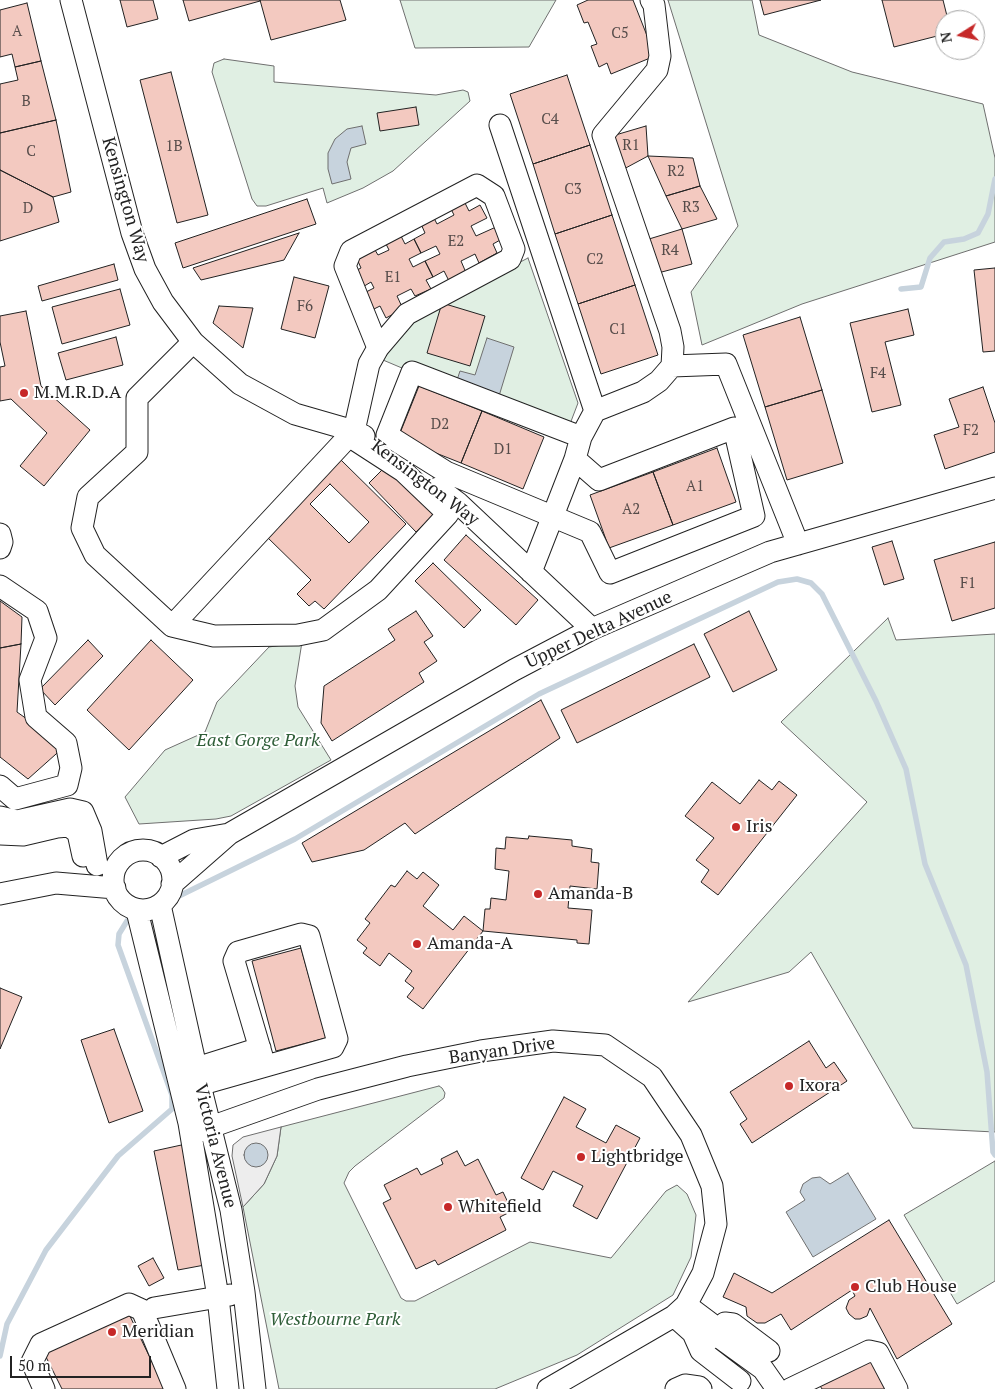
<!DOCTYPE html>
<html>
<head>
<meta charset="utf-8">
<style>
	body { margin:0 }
	#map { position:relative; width:995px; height:1389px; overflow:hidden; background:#fff; font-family:"PT Serif",serif }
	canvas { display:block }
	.north { position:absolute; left:935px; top:10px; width:50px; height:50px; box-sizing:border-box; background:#fff; border:1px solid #a7a7a7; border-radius:50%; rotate:260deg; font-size:14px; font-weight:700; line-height:20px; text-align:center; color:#222 }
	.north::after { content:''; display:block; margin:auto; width:18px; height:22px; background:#c62828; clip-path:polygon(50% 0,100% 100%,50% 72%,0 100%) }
	.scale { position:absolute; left:10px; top:1356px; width:141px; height:22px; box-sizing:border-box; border:2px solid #222; border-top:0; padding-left:6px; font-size:15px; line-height:18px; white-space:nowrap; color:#222; -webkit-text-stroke:4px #fff; paint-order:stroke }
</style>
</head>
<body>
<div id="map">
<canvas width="995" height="1389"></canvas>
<div class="north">N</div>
<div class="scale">50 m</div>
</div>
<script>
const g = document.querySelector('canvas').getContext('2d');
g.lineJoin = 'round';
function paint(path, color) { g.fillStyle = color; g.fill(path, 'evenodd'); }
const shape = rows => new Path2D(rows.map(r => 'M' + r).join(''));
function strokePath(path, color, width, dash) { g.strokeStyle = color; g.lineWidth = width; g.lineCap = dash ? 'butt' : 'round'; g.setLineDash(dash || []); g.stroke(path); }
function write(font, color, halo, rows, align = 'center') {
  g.font = font + ' "PT Serif",serif'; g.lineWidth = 4; g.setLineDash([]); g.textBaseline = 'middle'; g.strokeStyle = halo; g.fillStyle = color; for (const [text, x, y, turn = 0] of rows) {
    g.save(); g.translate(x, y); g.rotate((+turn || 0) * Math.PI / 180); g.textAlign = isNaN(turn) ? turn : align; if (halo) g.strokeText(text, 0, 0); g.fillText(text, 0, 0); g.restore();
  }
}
const green = shape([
	[400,0,556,0,529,47,415,48,400,0],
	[668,0,752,0,759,35,852,72,983,104,995,158,995,242,802,304,702,345,691,292,738,226,668,0],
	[224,59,274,66,274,82,436,95,463,90,468,92,470,101,393,171,363,188,327,203,323,188,266,206,257,206,252,199,212,72,214,63,224,59],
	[528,258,578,403,565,437,383,360,412,318,528,258],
	[888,618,896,640,995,634,995,1132,913,1128,811,952,789,972,688,1002,867,802,781,722,888,618],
	[302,642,295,686,298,707,331,760,231,816,216,819,139,824,125,797,165,750,205,732,217,702,269,647,302,642],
	[439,1086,442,1088,445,1093,444,1098,355,1166,349,1172,344,1183,401,1298,406,1301,415,1301,530,1242,611,1258,666,1191,677,1185,687,1194,696,1215,691,1257,673,1295,577,1355,495,1389,279,1389,243,1207,264,1184,277,1156,281,1127,439,1086],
	[995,1161,995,1281,957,1304,904,1215,995,1161]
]);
paint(green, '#e0efe3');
strokePath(green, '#6f6f6f', 1);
const parking = shape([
	[281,1127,277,1156,264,1184,243,1207,232,1156,233,1145,243,1137,281,1127]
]);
paint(parking, '#ededed');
strokePath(parking, '#6f6f6f', 1);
const water = shape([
	[362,126,366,144,351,148,347,162,351,179,332,184,328,169,328,153,335,139,347,129,362,126],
	[487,338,514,347,499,396,456,383,460,371,475,375,487,338],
	'244 1155a12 12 0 1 1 24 0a12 12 0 1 1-24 0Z',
	[848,1173,876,1219,813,1257,786,1212,805,1200,800,1192,803,1184,812,1178,820,1177,830,1184,848,1173]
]);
paint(water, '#c7d3dd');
strokePath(water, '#6f6f6f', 1);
strokePath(shape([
	[901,289,921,287,930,258,944,242,964,239,978,233,988,214,995,179],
	[179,896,295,839,539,694,778,582,797,579,811,583,822,594,876,701,906,769,925,864,966,965,987,1072,993,1152,995,1155],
	[0,1356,7,1324,46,1250,118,1156,172,1109,172,1095,118,945,119,934,127,921]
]), '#c7d3dd', 5.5);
const building = shape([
	[120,0,153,0,158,19,127,27,120,0],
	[183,0,260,0,260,1,189,21,183,0],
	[260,0,340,0,346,20,271,40,260,0],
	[588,0,633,0,655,56,611,74,607,63,599,67,591,46,597,44,588,22,584,23,577,5,588,0],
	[760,0,821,0,764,15,760,0],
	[882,0,943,0,948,20,945,20,945,34,894,47,882,0],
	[27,3,41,61,15,67,12,54,0,57,0,10,27,3],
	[41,61,56,120,0,133,0,84,18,80,15,67,41,61],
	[171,72,208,215,177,223,140,80,171,72],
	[567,75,590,145,533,164,510,94,567,75],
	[416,107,419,125,380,131,377,113,416,107],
	[56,120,71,192,53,197,0,170,0,133,56,120],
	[646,126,648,156,622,170,612,136,646,126],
	[590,145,612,215,555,234,533,164,590,145],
	[648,156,693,158,700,186,666,196,648,156],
	[0,170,53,197,59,222,0,241,0,170],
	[700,186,717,219,682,229,666,196,700,186],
	[307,199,316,224,183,268,175,243,307,199],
	[465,203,469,211,480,205,487,218,471,226,476,236,496,227,502,239,493,244,497,253,479,263,475,254,461,261,467,275,450,283,444,271,433,277,425,261,440,254,436,246,421,253,414,239,425,233,421,224,434,218,437,224,454,215,451,209,465,203],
	[612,215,635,285,578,304,555,234,612,215],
	[682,229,692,264,658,273,649,239,682,229],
	[299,233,284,260,201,280,193,268,299,233],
	[401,236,405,244,414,239,421,253,409,259,413,267,425,261,433,277,426,280,431,289,415,296,411,289,397,296,403,309,386,318,380,306,370,311,362,294,374,288,371,282,361,288,353,272,361,268,357,259,375,250,378,255,389,250,386,244,401,236],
	[114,264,118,280,42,301,38,286,114,264],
	[995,268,995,351,983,352,974,270,995,268],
	[294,277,329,286,315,338,281,329,294,277],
	[635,285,658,355,601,374,578,304,635,285],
	[120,289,130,325,62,344,52,307,120,289],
	[442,303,485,316,470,366,427,353,442,303],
	[219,306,253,308,243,348,213,323,219,306],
	[908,309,914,335,885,342,901,405,872,412,850,323,908,309],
	[26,311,41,386,90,430,44,486,20,466,47,433,11,399,0,401,0,367,5,366,0,342,0,316,26,311],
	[800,317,822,390,765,407,743,335,800,317],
	[116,337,123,365,66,380,58,353,116,337],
	[419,386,482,411,461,463,398,438,419,386],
	[983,387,995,423,995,452,945,469,934,435,959,427,949,399,983,387],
	[822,390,843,463,787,480,765,407,822,390],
	[482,411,544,437,523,489,461,463,482,411],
	[717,448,736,502,673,525,653,472,717,448],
	[341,460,406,524,324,609,315,601,309,606,297,594,311,580,266,536,341,460],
	[330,484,369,522,349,543,310,504,330,484],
	[388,464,436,513,416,532,369,483,388,464],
	[653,472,673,525,609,548,590,495,653,472],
	[466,535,538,600,516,625,444,560,466,535],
	[892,541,904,579,884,585,872,547,892,541],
	[995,542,995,608,952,621,934,560,995,542],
	[433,563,481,610,464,628,415,581,433,563],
	[0,601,22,617,21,644,0,648,0,601],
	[416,611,433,636,424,642,437,661,419,673,424,682,332,741,321,723,324,686,395,640,388,629,416,611],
	[749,611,777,670,733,692,704,634,749,611],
	[88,640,103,656,55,705,40,689,88,640],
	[151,640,193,680,129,750,87,710,151,640],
	[21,644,17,712,65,746,28,779,0,757,0,648,21,644],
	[694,644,710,677,577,743,561,710,694,644],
	[541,700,560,738,415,834,405,823,364,850,312,862,302,843,541,700],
	[759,780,772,790,779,781,797,795,718,895,701,882,709,870,696,860,714,838,685,816,712,782,740,804,759,780],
	[529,836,572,840,572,846,592,849,591,862,599,863,597,889,570,886,568,908,592,910,589,944,577,943,577,940,483,931,485,909,490,909,491,898,506,900,509,871,495,869,496,848,505,849,506,837,528,839,529,836],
	[407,871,417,879,423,872,439,885,423,906,453,930,464,916,483,931,423,1009,407,997,414,988,405,981,412,971,389,953,380,966,363,953,367,948,357,940,370,923,365,919,391,885,395,887,407,871],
	[301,948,326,1038,276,1051,252,961,301,948],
	[0,988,22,997,0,1049,0,988],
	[114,1029,143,1111,109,1123,81,1040,114,1029],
	[809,1041,826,1068,834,1062,847,1081,752,1143,740,1124,747,1119,730,1092,809,1041],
	[564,1097,586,1109,576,1127,606,1143,616,1125,640,1138,597,1219,573,1206,583,1186,553,1171,543,1190,521,1178,564,1097],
	[186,1144,210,1264,178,1270,154,1151,186,1144],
	[457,1151,465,1166,478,1159,496,1195,503,1192,512,1211,500,1217,506,1230,438,1265,435,1260,416,1269,383,1203,391,1199,384,1185,417,1168,421,1175,443,1164,441,1159,457,1151],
	[889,1220,952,1324,897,1359,870,1308,867,1316,860,1319,855,1319,849,1314,846,1308,849,1300,855,1296,852,1290,791,1330,781,1314,765,1323,757,1323,747,1316,746,1307,723,1297,734,1273,772,1293,889,1220],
	[153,1258,164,1278,149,1286,138,1266,153,1258],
	[128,1312,165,1389,62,1389,44,1353,128,1312],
	[872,1355,890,1389,822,1389,819,1384,872,1355]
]);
paint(building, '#f3c9c0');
strokePath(building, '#222', 1);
const minor = shape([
	[71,0,132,233,145,269,163,302,193,342,240,384,295,414,354,431,364,436],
	[500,125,595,411,581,437,575,459,531,572],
	[672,366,726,364,798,544],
	[595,411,643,392,659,381,672,366,673,347,670,331,603,135,657,70,660,56,654,5,651,0],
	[354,431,369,364,378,348,407,314,510,259,514,249,494,196,477,185,351,251,345,266,378,348],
	[575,459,599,480,734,428,754,516,610,573,590,532,446,472,387,435,412,372,581,437],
	[438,488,458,503,592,629],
	[0,534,2,542,0,548],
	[0,586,37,611,46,638,30,680,36,717,66,743,71,768,67,785,15,799,0,786],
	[172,626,214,636,298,635,323,630,378,590,448,514,403,471,349,436,172,626,95,555,82,528,88,497,137,452,137,398,193,342],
	[0,817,17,821,70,809,83,812,91,831,97,865],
	[0,834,23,835,57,827,69,826,78,833,83,856],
	'113 880a30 30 0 1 1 60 0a30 30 0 1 1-60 0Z',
	[161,857,194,840,229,834],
	[172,884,229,834,514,670,592,629,770,552,995,488],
	[0,894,56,883,115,888],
	[160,905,200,1085,231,1210,244,1292,255,1389],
	[137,911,189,1123,218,1297,228,1389],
	[184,1072,260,1048],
	[185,1089,333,1047,337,1039,309,936,301,934,238,952,234,961,265,1066],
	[191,1134,318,1089,407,1066,481,1051,553,1041,605,1045,652,1077,691,1135,712,1186,716,1224,703,1273,686,1305,674,1316,548,1389],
	[686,1305,718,1329,723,1340,763,1369,777,1389],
	[154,1308,230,1295],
	[674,1316,693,1333,701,1351,740,1381],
	[710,1339,725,1323,733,1324,769,1351],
	[44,1389,32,1362,41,1344,129,1304,142,1310,175,1389],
	[676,1389,685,1385,699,1387,701,1389],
	[790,1389,869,1351,878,1353,897,1389]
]);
strokePath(minor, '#222', 23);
strokePath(minor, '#fff', 21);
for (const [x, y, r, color] of [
	[24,393,5,"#c62828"],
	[736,827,5,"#c62828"],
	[538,894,5,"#c62828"],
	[417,944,5,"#c62828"],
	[789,1086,5,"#c62828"],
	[581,1157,5,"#c62828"],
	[448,1207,5,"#c62828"],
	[855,1287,5,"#c62828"],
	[112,1332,5,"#c62828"]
]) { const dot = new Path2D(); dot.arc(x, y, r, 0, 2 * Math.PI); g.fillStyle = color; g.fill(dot); strokePath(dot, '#fff', 2); }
write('15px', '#564c4a', null, [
	["A",17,32],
	["C5",620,34],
	["B",26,102],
	["C4",550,120],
	["R1",631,146],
	["1B",174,147],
	["C",31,152],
	["R2",676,172],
	["C3",573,190],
	["R3",691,208],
	["D",28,209],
	["E2",456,242],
	["R4",670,251],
	["C2",595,260],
	["E1",393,278],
	["F6",305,307],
	["C1",618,330],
	["F4",878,374],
	["D2",440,425],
	["F2",971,431],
	["D1",503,450],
	["A1",695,487],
	["A2",631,510],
	["F1",968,584]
]);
write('18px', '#222', '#fff', [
	["Kensington Way",125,200,74],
	["Kensington Way",425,483,37],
	["Upper Delta Avenue",599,630,-25],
	["Banyan Drive",502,1051,-8],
	["Victoria Avenue",215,1146,76]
]);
write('18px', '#222', '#fff', [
	["M.M.R.D.A",34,393],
	["Iris",746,827],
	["Amanda-B",548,894],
	["Amanda-A",427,944],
	["Ixora",799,1086],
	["Lightbridge",591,1157],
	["Whitefield",458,1207],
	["Club House",865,1287],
	["Meridian",122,1332]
], 'left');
write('italic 18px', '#2f5e38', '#fff', [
	["East Gorge Park",258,741],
	["Westbourne Park",335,1320]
]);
</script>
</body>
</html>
